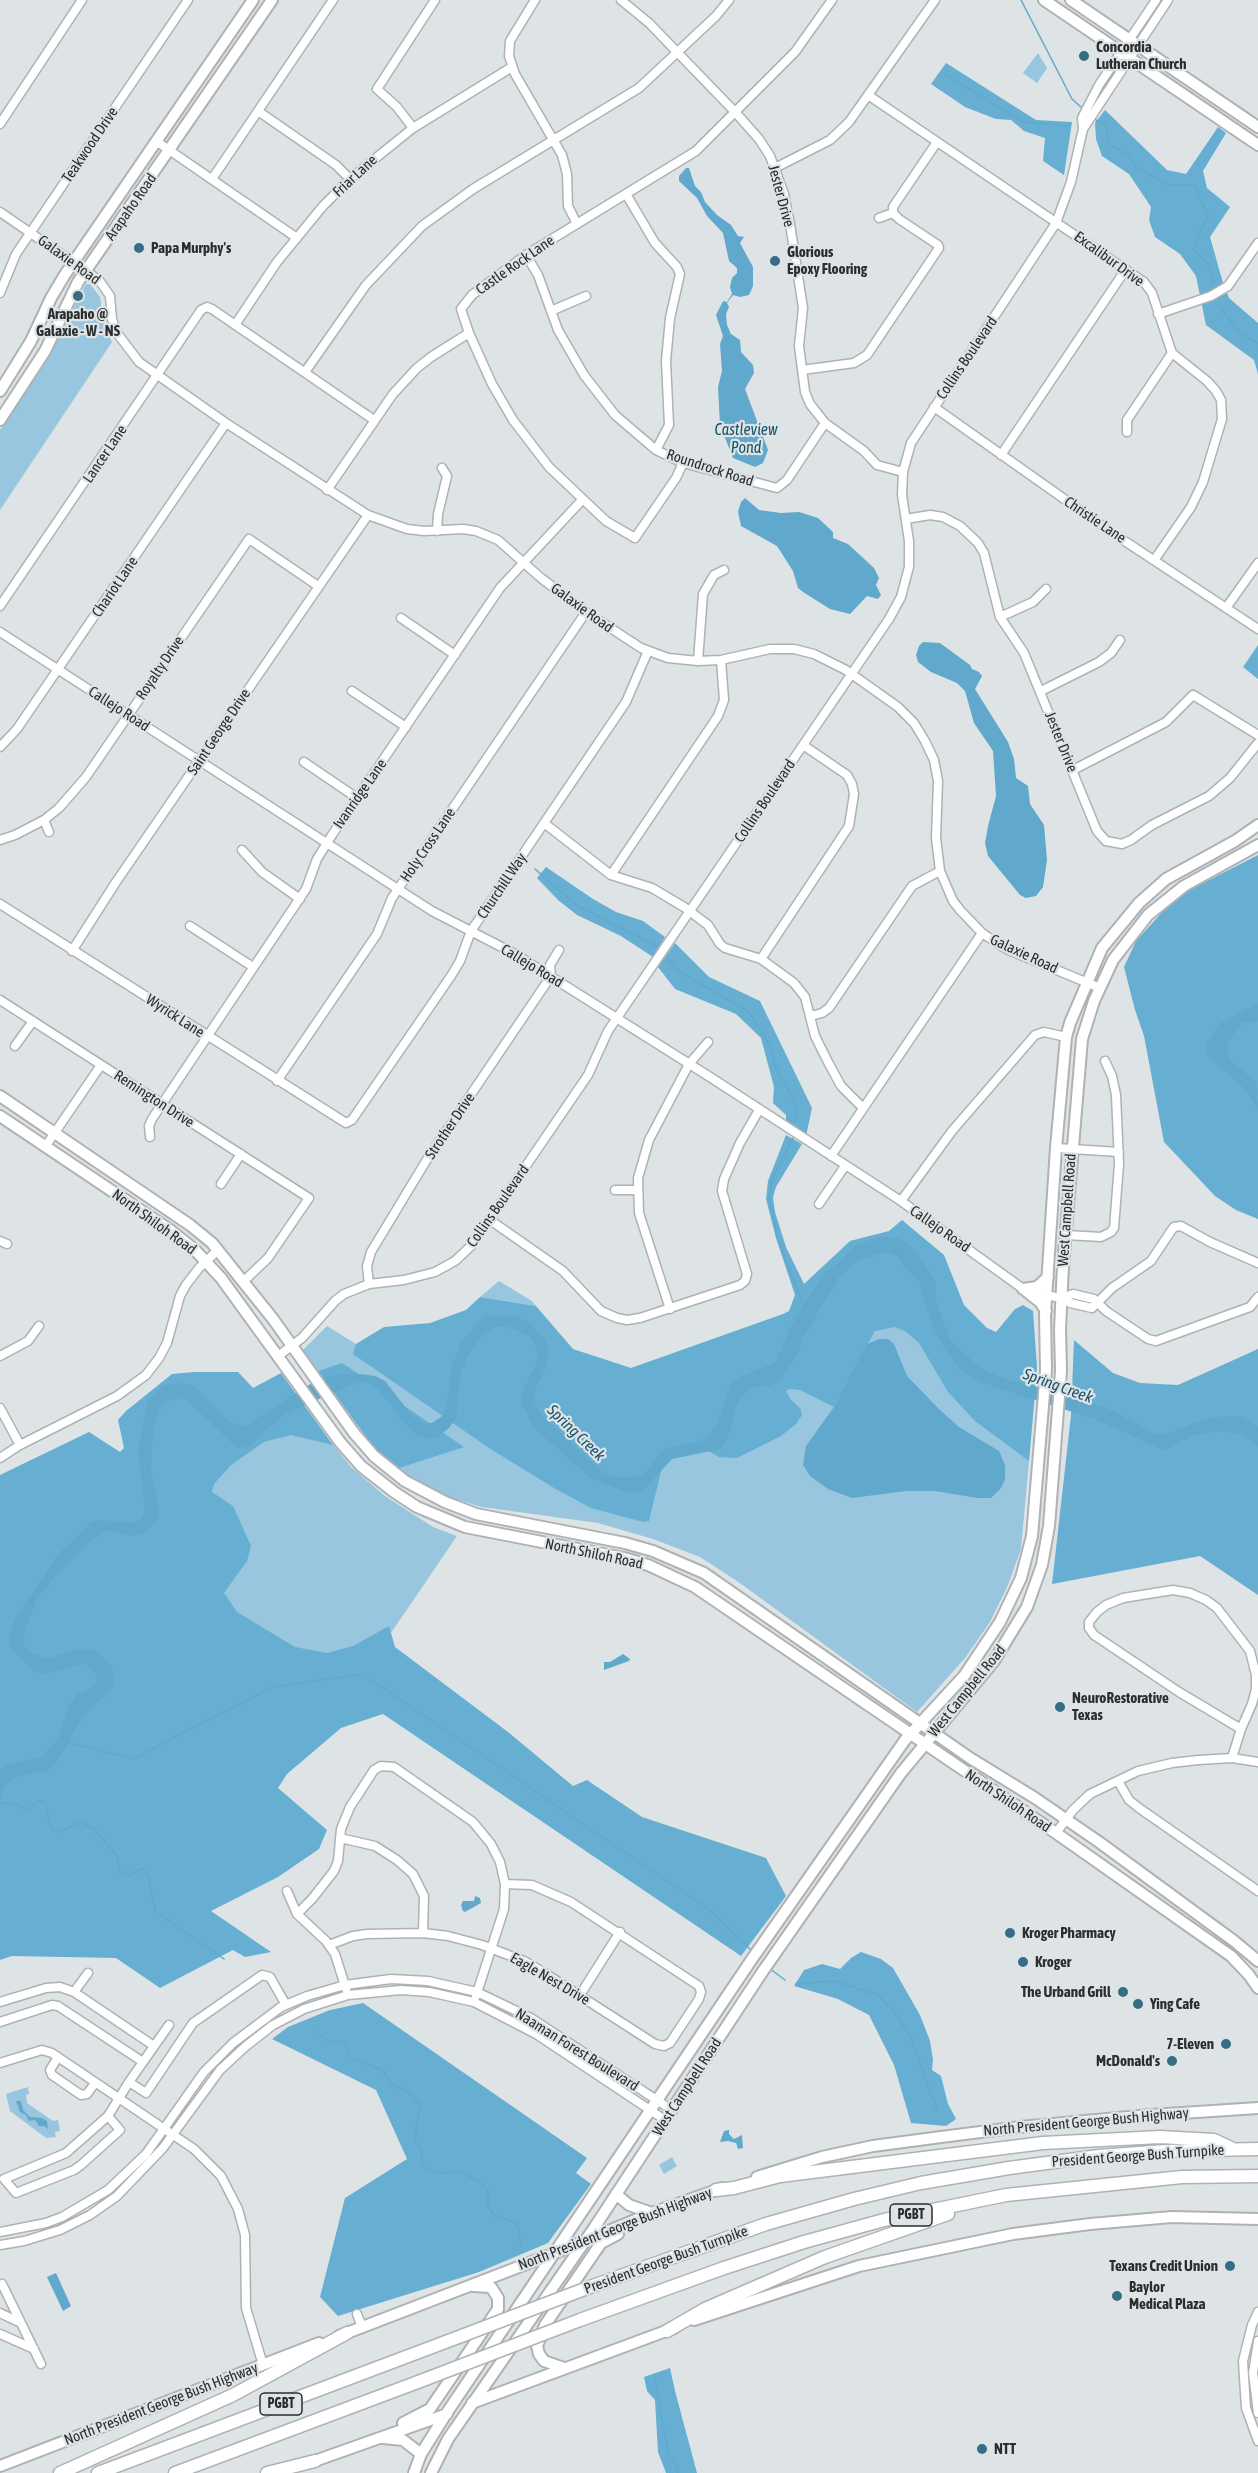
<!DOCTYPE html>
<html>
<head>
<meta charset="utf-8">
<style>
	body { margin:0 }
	canvas { display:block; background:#dee3e5 }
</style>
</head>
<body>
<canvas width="1258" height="2473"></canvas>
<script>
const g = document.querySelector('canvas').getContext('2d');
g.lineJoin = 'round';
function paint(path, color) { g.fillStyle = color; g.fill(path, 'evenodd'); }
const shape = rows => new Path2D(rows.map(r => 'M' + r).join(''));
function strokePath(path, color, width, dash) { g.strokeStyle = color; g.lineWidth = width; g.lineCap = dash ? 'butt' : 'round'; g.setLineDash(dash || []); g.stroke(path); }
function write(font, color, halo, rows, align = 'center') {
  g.font = font + ' "Asap Condensed",sans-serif'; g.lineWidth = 4.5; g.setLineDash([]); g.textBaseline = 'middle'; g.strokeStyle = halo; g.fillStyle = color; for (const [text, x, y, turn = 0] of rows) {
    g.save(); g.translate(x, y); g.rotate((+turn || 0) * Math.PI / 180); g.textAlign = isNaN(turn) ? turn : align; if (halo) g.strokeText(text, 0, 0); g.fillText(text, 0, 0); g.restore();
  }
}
paint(shape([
	[1038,53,1047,68,1037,83,1023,73],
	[86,284,90,284,100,297,104,326,112,342,0,510,0,430,46,362],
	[833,1272,1035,1395,1021,1549,1008,1585,990,1622,965,1658,917,1712,737,1581,700,1557,653,1539,598,1523,482,1507,445,1496,406,1478,372,1445,303,1350,327,1326,356,1344,630,1486],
	[499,1281,532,1301,536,1306,480,1297],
	[281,1409,332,1443,351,1467,385,1496,433,1527,457,1536,363,1674,272,1687,0,1495],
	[28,2087,29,2094,26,2095,27,2103,53,2121,58,2120,60,2131,55,2132,56,2137,46,2138,10,2111,6,2094],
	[672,2157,677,2166,664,2174,659,2165]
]), '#98c6df');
paint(shape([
	[946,63,1036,120,1072,122,1064,175,1043,161,1045,138,1024,131,1011,120,996,119,965,107,931,84],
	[1105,110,1167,170,1186,174,1218,127,1226,133,1203,171,1207,188,1230,207,1210,237,1223,283,1229,298,1258,323,1258,374,1254,360,1206,325,1196,276,1180,254,1155,237,1149,220,1151,207,1129,174,1102,156,1096,139,1095,123],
	[1258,645,1258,679,1243,667],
	[1258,855,1258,1219,1236,1210,1215,1196,1164,1142,1144,1036,1135,1010,1124,967,1136,941,1176,897],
	[546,867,593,899,616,912,643,921,665,937,653,957,621,936,577,915,558,900,537,878],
	[675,943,709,977,760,1001,812,1108,806,1136,786,1122,786,1115,773,1103,774,1087,761,1038,736,1014,675,989,658,967],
	[786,1135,802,1144,776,1187,773,1197,775,1212,786,1247,804,1284,850,1241,889,1231,902,1220,944,1255,964,1305,987,1328,996,1332,1015,1309,1023,1305,1033,1311,1037,1367,1029,1461,975,1421,948,1392,919,1343,905,1331,894,1327,875,1331,834,1407,800,1390,790,1389,786,1391,791,1400,800,1408,802,1415,796,1424,781,1436,737,1458,719,1457,703,1448,664,1459,649,1521,643,1522,591,1508,554,1488,489,1448,353,1354,356,1344,384,1327,430,1323,466,1310,480,1297,536,1306,573,1349,631,1368,783,1314,789,1311,795,1295,776,1238,766,1199,768,1181],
	[1074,1340,1113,1373,1140,1383,1178,1385,1258,1349,1258,1595,1200,1556,1052,1584,1071,1415],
	[342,1363,351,1369,464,1447,396,1469,372,1445,318,1371],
	[194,1372,238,1372,253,1388,281,1373,333,1445,291,1435,264,1442,231,1465,214,1484,212,1492,233,1506,251,1546,247,1561,224,1593,237,1612,295,1647,327,1653,353,1646,389,1626,395,1647,508,1732,573,1786,587,1780,642,1817,766,1858,786,1896,741,1956,383,1714,341,1728,287,1774,278,1788,327,1830,319,1849,278,1877,211,1911,271,1952,245,1957,233,1950,160,1988,116,1958,12,1956,0,1960,0,1475,89,1432,120,1452,124,1448,118,1420,126,1411,172,1374],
	[861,1952,881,1959,893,1968,920,2015,930,2041,933,2060,932,2070,941,2076,948,2104,956,2119,946,2126,911,2123,894,2065,869,2015,838,1999,794,1986,804,1970,822,1964,840,1969,851,1958],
	[363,2003,587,2158,576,2173,591,2184,548,2243,479,2272,338,2316,320,2297,345,2198,407,2159,376,2090,272,2039,288,2027,330,2010],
	[670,2368,675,2391,697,2473,666,2473,658,2452,655,2400,647,2391,644,2377]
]), '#66afd3');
paint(shape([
	[686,168,689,168,695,186,701,192,705,202,717,215,731,225,738,236,744,237,740,243,753,267,753,286,749,295,740,297,733,295,727,303,729,307,726,314,727,325,731,334,740,340,741,352,753,365,754,373,745,389,768,450,763,463,755,467,733,458,720,425,718,387,722,371,720,344,723,336,716,315,723,301,727,302,732,294,730,287,732,278,737,273,737,268,729,261,723,233,707,216,697,198,679,181,679,176],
	[745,498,759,510,781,513,799,512,818,518,833,532,833,538,848,544,874,568,879,578,876,585,881,595,878,599,867,596,850,614,830,609,803,592,798,588,793,571,777,546,741,526,738,512,741,502],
	[923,642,940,643,970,665,972,669,979,672,982,676,975,689,1008,742,1014,759,1016,778,1028,786,1030,804,1044,825,1047,860,1043,887,1036,896,1026,898,1020,895,988,856,985,843,988,826,996,796,993,751,974,723,965,691,957,683,931,672,918,662,916,655,919,646],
	[1258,1003,1258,1021,1241,1023,1228,1042,1227,1051,1230,1060,1256,1082,1258,1109,1245,1089,1211,1059,1206,1053,1206,1044,1219,1024],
	[881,1237,898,1238,909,1245,922,1260,936,1283,935,1298,950,1340,980,1368,1007,1380,1056,1391,1113,1411,1156,1434,1166,1434,1197,1422,1224,1416,1242,1417,1258,1427,1258,1446,1238,1433,1214,1431,1194,1435,1164,1450,1097,1420,981,1382,962,1371,948,1354,932,1325,919,1281,904,1266,898,1257,891,1253,881,1253,858,1261,839,1277,802,1339,800,1350,792,1363,779,1381,770,1386,752,1387,742,1395,736,1407,728,1438,720,1449,672,1459,645,1488,638,1493,623,1491,590,1477,534,1428,521,1402,524,1389,538,1360,537,1349,529,1336,509,1327,496,1327,481,1335,470,1352,460,1374,456,1418,449,1428,436,1438,429,1438,414,1433,402,1421,380,1391,370,1383,358,1382,289,1412,270,1426,251,1445,240,1448,233,1444,188,1401,175,1398,166,1402,159,1412,153,1431,151,1467,159,1514,155,1522,149,1530,143,1534,133,1536,106,1530,89,1542,50,1582,36,1601,23,1637,24,1645,29,1652,47,1659,80,1649,97,1651,112,1667,114,1681,111,1690,83,1715,57,1762,47,1771,17,1776,10,1780,3,1791,0,1803,0,1771,2,1769,9,1764,43,1757,58,1738,70,1705,76,1695,92,1688,97,1681,95,1672,84,1663,45,1674,32,1670,11,1649,9,1636,18,1613,43,1578,63,1549,82,1533,89,1523,97,1520,134,1523,141,1519,145,1510,138,1451,147,1403,159,1389,166,1385,180,1383,194,1386,229,1421,240,1426,252,1425,257,1418,320,1378,351,1373,375,1376,385,1381,413,1417,424,1424,432,1423,441,1417,447,1408,451,1369,461,1342,484,1316,515,1315,531,1324,545,1340,549,1354,545,1369,535,1389,534,1401,541,1415,604,1473,618,1477,637,1477,646,1472,656,1457,666,1448,701,1441,712,1432,716,1426,730,1385,736,1379,776,1362,790,1328,820,1279,857,1244],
	[879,1339,888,1339,894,1344,907,1376,939,1409,959,1427,999,1451,1005,1465,1005,1480,1001,1488,991,1498,977,1498,935,1491,906,1491,852,1498,828,1489,810,1476,803,1465,806,1446,834,1407,867,1344],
	[623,1654,630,1659,629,1661,604,1670,604,1662,610,1662],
	[475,1896,480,1898,481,1903,465,1912,463,1911,461,1905,463,1901,474,1901],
	[16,2101,21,2101,23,2110,30,2117,42,2118,47,2121,48,2129,44,2126,39,2126,35,2120,29,2121,26,2115,20,2112],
	[729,2130,729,2134,734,2139,742,2135,743,2148,738,2149,736,2143,728,2141,720,2142,724,2131],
	[56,2273,71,2306,63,2311,47,2277]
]), '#60a8cc');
strokePath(shape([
	[1021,0,1072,99,1081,107],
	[946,75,1023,122,1067,126],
	[1096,120,1106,126,1109,144,1130,156,1135,166,1168,185,1194,185,1208,215,1193,249,1211,267,1212,284],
	[1222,309,1238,331,1258,344],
	[535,869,576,905,657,946],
	[667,958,678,971,749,1012,769,1044,776,1068,793,1099,798,1113,795,1122],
	[793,1138,773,1177,769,1197,778,1240,804,1306],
	[67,1742,133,1759,272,1687,363,1674,711,1911,751,1950],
	[0,1803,17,1804,26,1811,38,1801,45,1801,51,1827,59,1832,80,1822,94,1829,117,1856,119,1871,129,1875,142,1868,148,1875,155,1911,224,1959],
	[769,1968,785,1980],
	[796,1984,834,1981,878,1995,895,2013,911,2038,937,2110],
	[316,2031,329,2042,339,2041,345,2043,350,2056,354,2060,383,2070,392,2084,407,2092,420,2104,415,2140,422,2153,422,2162,426,2169,437,2173,461,2172,482,2184,488,2190,488,2206,494,2215,514,2222,519,2230,521,2248],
	[654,2375,668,2452,678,2468,678,2473]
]), '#60a8cc', 1.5);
const minor = shape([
	[535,0,510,41,509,56,515,74,562,155,567,174,568,206,577,224],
	[621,0,649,23,736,113,759,139,770,156,784,194,790,224,803,308,799,346,805,392,810,404,825,423,864,451,877,465,903,472],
	[868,95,1144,282,1152,293,1172,353,1207,381,1216,391,1221,400,1222,419,1203,482,1191,507,1155,559],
	[258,111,336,165,350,179],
	[0,124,82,0],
	[413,128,397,107,377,89,435,0],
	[1083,129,1168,0],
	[156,141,297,238],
	[775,168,830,140,849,122,935,0],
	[212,179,333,0],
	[626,194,655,243,677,267,680,274,670,318,666,361,669,425,656,450],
	[0,212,99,280,110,296,112,319,117,333,139,362,226,423,368,515,407,529,424,531,463,529,476,531,498,540,541,578,586,612,641,648,668,658,698,661,721,660,770,649,794,649,814,654,846,670,898,707,914,723,925,741,934,760,938,781,936,838,940,871,953,901,960,910,982,933,1006,949,1100,988],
	[879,218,893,213],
	[526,255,538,275,558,330,584,375,615,415,656,450,683,463,777,488,787,480,825,423],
	[0,293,16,254,188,0],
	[551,311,586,296],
	[1158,314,1211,296,1228,286,1258,243],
	[235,325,277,262,323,206,350,179,413,128,512,67],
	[802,370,854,363,867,355,939,248,938,245,899,219,893,213,893,207,937,142],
	[305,372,366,285,422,226,473,189,639,88,716,16,729,0],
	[934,407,1111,532,1258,629],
	[1127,432,1127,420,1172,353],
	[1001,455,1126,269],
	[683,463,676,478,635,538,606,521,549,467,513,420,492,384,469,333,461,309,472,295,526,255,696,151,795,52,832,0],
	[327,490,393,394,417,368,431,357,469,333],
	[906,519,930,515,943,517,960,526,978,543,984,553,1000,617,1024,653,1097,831,1106,841,1122,844,1131,840,1152,825,1209,796,1230,778,1258,743],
	[437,531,438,514,447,476,442,468],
	[0,606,201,310,207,307,212,309,374,420],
	[1226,608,1258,563],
	[1000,617,1033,602,1046,589],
	[401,618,455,655],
	[0,632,432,911,515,954,710,1077,901,1201,1026,1291,1061,1298,1070,1303,1092,1308,1112,1288,1151,1261,1171,1231,1174,1227,1181,1226,1210,1242,1258,1263],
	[698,661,703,594,714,575,724,570],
	[352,691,406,727],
	[1041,691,1099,662,1111,653,1120,640],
	[0,747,17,729,226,423],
	[304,762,357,798],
	[1073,770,1166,722,1193,695,1258,735],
	[44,820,49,832],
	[544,823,611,875,652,888,684,907,708,925,720,944,725,948,761,959,794,983,805,997,815,1036,828,1062,841,1086,863,1108],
	[0,840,15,835,44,820,59,808,86,777,249,539,318,586],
	[242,850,262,872,300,899],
	[611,875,718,716,724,700,721,660],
	[0,904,346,1123,352,1120,451,976,460,961,471,931,626,702,648,651],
	[190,926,253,967],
	[72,951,116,882,368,515],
	[761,959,849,826,854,794,852,784,847,775,803,745],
	[0,1000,309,1198,268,1258,244,1281],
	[811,1016,822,1013,829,1008,912,886,940,871],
	[15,1046,33,1021],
	[277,1081,377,934,392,898,586,612],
	[150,1137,149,1126,152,1119,306,889,317,859,332,835,500,588,582,500],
	[45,1147,101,1065],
	[1056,1148,1119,1152],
	[831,1156,982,933],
	[221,1184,241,1154],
	[615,1190,637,1190],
	[901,1201,952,1131,1035,1035,1044,1032,1066,1037],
	[819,1204,845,1166],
	[490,1220,563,1271,601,1311,617,1318,627,1320,640,1318,740,1285,745,1281,747,1274,722,1191,724,1179,740,1143,759,1110],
	[1066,1235,1101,1237,1111,1232,1114,1228,1119,1164,1118,1140,1116,1095,1112,1076,1105,1061],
	[0,1241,7,1244],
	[369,1284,367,1266,371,1252,426,1161,551,976,550,965,559,950],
	[1061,1298,1073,1294,1094,1299,1106,1311,1148,1339,1156,1341,1250,1307,1258,1297],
	[670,1309,639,1213,638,1178,649,1140,689,1064,708,1042],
	[0,1356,28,1341,39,1326],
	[278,1356,302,1338,335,1301,344,1294,369,1284,404,1280,435,1272,455,1261,472,1245,588,1075,608,1031,889,619,901,597,909,567,909,541,902,495,903,472,911,443,1056,223,1071,182,1083,129,1082,118,1099,85,1156,0],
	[0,1408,20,1445],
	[0,1458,20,1445,117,1396,146,1375,159,1358,167,1343,180,1296,186,1285,199,1268,218,1250],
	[1173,1590,1190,1593,1206,1600,1217,1608,1250,1651,1256,1675,1256,1689,1252,1704,1241,1729,1179,1692,1094,1635,1089,1628,1089,1622,1097,1612,1106,1605,1123,1598,1173,1590],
	[1232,1758,1241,1729],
	[1118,1781,1129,1800,1139,1808,1258,1891],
	[1056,1833,1073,1810,1090,1794,1138,1771,1172,1763,1198,1760,1232,1758,1258,1762],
	[340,1838,375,1846,397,1860,413,1874,424,1896,423,1933],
	[287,1891,297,1914,326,1941,335,1954,346,1989],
	[297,1914,312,1899,334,1871,338,1861,341,1829,350,1807,374,1770,381,1766,394,1767,473,1822,491,1844,500,1862,505,1884,504,1909,476,1996],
	[329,1945,353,1936,367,1934,423,1933,448,1936,482,1945,524,1961,543,1972,655,2044,664,2046,670,2043,699,1999,701,1992,699,1986,571,1902,532,1885,505,1884],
	[74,1992,88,1973],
	[580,1995,620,1932],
	[0,2002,46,1988,60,1987,74,1992,154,2046],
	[0,2022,52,2005,58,2006,143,2062],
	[58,2057,50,2070,52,2075,81,2095,87,2094,95,2083],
	[0,2063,42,2050,52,2053,194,2149,221,2176,238,2209,245,2235,246,2308,263,2365],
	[129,2082,169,2025],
	[108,2116,66,2153,4,2179,16,2193,74,2170,81,2165,120,2130,108,2116,129,2082,146,2093,193,2023,262,1975,270,1977,286,2005],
	[0,2232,46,2223,62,2217,108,2190,146,2154,204,2072,233,2043,281,2007,307,1996,345,1985,391,1979,428,1981,477,1992,531,2018,672,2110],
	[0,2245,24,2241,60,2230,90,2215,117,2196,163,2148,220,2070,246,2046,273,2025,304,2009,348,1995,401,1990,429,1992,474,2002,536,2034,665,2120],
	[2,2284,41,2364],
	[1258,2312,1252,2325,1243,2361,1246,2408,1258,2441],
	[0,2313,21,2323],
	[357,2314,362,2327],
	[0,2334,34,2349],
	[1258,2341,1253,2373,1258,2413]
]);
const major = shape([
	[1044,0,1258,145],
	[1071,0,1258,127],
	[0,391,31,341,51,298,64,276,253,0],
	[0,420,45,351,78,282,272,0],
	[0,1096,190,1225,212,1243,273,1319,354,1433,374,1456,405,1481,445,1502,476,1514,625,1543,653,1551,704,1573,970,1758,1035,1798,1099,1842,1234,1941,1258,1961],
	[0,1116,170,1230,195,1250,221,1278,340,1442,361,1466,394,1492,417,1507,465,1527,624,1558,648,1565,695,1587,1056,1833,1231,1956,1249,1975,1258,1988],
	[1023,1289,1037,1287,1048,1277],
	[1026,1291,1040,1302,1046,1311],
	[757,2177,822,2157,873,2146,941,2137,1020,2127,1151,2115,1258,2108],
	[616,2194,629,2205,652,2213],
	[694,2320,859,2266,1013,2234,1090,2224,1172,2217,1258,2219],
	[339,2336,555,2253,652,2213,722,2188],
	[564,2368,544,2361,539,2354,537,2346,545,2325,601,2243,618,2234],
	[472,2403,674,2328],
	[403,2423,430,2409,498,2309,498,2298,491,2287,473,2286],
	[383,2438,403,2440,421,2454],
	[309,2463,447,2414],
	[0,2466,319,2343],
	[414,2473,421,2454,446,2414,752,1959,905,1740,964,1676,1000,1622,1021,1578,1032,1536,1046,1370,1045,1314,1056,1148,1066,1037,1070,1023,1102,948,1139,903,1166,879,1235,841,1258,825],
	[431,2473,448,2439,594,2228,763,1971,901,1773,994,1661,1027,1607,1042,1565,1049,1526,1061,1371,1060,1329,1063,1266,1082,1039,1094,1001,1113,960,1148,915,1184,886,1258,845]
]);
const highway = shape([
	[716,2190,734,2188,780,2176,1043,2143,1160,2137,1214,2140,1231,2148],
	[590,2287,766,2224,854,2199,921,2183,1009,2168,1099,2156,1166,2151,1258,2149],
	[580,2320,724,2268,804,2242,884,2220,1006,2195,1182,2177,1258,2176],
	[667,2331,705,2309,825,2257,948,2214],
	[60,2473,233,2395,347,2333],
	[98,2473,464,2335],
	[175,2473,418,2382],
	[267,2473,315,2461]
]);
strokePath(minor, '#aeb2b5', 11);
strokePath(major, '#aeb2b5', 14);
strokePath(highway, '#aeb2b5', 15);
strokePath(minor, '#fff', 8);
strokePath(major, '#fff', 10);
strokePath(highway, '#fff', 12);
const highwayBridge = shape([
	[464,2335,590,2287],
	[418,2382,580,2320]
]);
strokePath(highwayBridge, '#aeb2b5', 15, []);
strokePath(highwayBridge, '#fff', 12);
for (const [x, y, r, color] of [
	[1084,56,6,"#356d87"],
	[139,248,6,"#356d87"],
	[775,261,6,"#356d87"],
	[78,296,6,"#356d87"],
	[1060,1707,6,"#356d87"],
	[1010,1933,6,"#356d87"],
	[1023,1962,6,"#356d87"],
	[1123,1992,6,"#356d87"],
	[1138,2004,6,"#356d87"],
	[1226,2044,6,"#356d87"],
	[1172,2061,6,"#356d87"],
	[1230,2266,6,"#356d87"],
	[1117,2296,6,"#356d87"],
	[982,2449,6,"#356d87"]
]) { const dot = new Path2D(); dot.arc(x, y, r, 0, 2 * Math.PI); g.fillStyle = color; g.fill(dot); strokePath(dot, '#dee3e5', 2); }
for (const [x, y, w] of [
	[911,2215,42],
	[281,2404,42]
]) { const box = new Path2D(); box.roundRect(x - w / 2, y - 11, w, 22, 4.5); g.fillStyle = '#dee3e5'; g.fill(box); strokePath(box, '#2b2d2e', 1.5); }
write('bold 14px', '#2b2d2e', null, [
	["PGBT",911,2215],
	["PGBT",281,2404]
]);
write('bold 15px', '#2b2d2e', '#dee3e5', [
	["Concordia",1096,47],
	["Lutheran Church",1096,64],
	["Papa Murphy's",151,248],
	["Glorious",787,252],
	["Epoxy Flooring",787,269],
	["Arapaho @",78,314,"center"],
	["Galaxie - W - NS",78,331,"center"],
	["NeuroRestorative",1072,1698],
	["Texas",1072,1715],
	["Kroger Pharmacy",1022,1933],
	["Kroger",1035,1962],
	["The Urband Grill",1111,1992,"right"],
	["Ying Cafe",1150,2004],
	["7-Eleven",1214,2044,"right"],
	["McDonald's",1160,2061,"right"],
	["Texans Credit Union",1218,2266,"right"],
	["Baylor",1129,2287],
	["Medical Plaza",1129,2304],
	["NTT",994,2449]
], 'left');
write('15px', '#2b2d2e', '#dee3e5', [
	["Teakwood Drive",90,145,-56],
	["Friar Lane",355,176,-43],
	["Jester Drive",781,196,75],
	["Arapaho Road",131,207,-55],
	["Excalibur Drive",1109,259,36],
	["Galaxie Road",69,260,36],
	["Castle Rock Lane",515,265,-35],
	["Collins Boulevard",967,358,-56],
	["Lancer Lane",105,454,-56],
	["Roundrock Road",710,468,18],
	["Christie Lane",1095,520,34],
	["Chariot Lane",115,587,-56],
	["Galaxie Road",582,608,36],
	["Royalty Drive",160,668,-56],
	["Callejo Road",119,709,33],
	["Saint George Drive",219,732,-56],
	["Jester Drive",1061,742,68],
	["Ivanridge Lane",360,794,-55],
	["Collins Boulevard",765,801,-56],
	["Holy Cross Lane",428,845,-56],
	["Churchill Way",502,886,-56],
	["Galaxie Road",1024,954,25],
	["Callejo Road",532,966,31],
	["Wyrick Lane",175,1016,33],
	["Remington Drive",154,1099,33],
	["Strother Drive",450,1126,-56],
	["Collins Boulevard",498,1206,-55],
	["West Campbell Road",1067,1210,-86],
	["North Shiloh Road",154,1222,36],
	["Callejo Road",940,1229,35],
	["North Shiloh Road",594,1554,12],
	["West Campbell Road",967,1691,-51],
	["North Shiloh Road",1008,1801,34],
	["Eagle Nest Drive",550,1979,30],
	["Naaman Forest Boulevard",577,2050,32],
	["West Campbell Road",687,2087,-57],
	["North President George Bush Highway",1086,2122,-5],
	["President George Bush Turnpike",1138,2156,-4],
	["North President George Bush Highway",615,2229,-21],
	["President George Bush Turnpike",666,2260,-20],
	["North President George Bush Highway",161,2404,-21]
]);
write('italic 16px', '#18526c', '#dee3e5', [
	["Castleview",746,430],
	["Pond",746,448],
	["Spring Creek",1058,1386,20],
	["Spring Creek",576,1433,44]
]);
</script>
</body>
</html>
